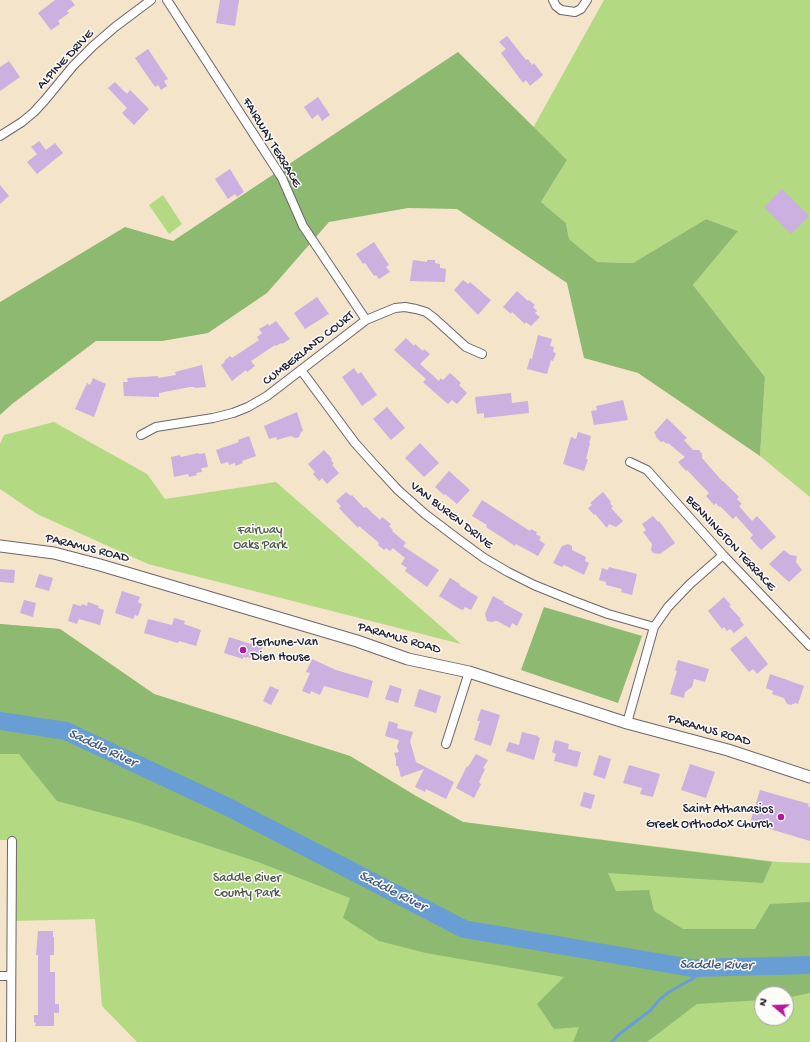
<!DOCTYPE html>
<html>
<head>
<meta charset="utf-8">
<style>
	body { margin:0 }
	#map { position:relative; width:810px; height:1042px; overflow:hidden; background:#f3e4ca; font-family:"Gochi Hand",sans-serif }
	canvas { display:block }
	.north { position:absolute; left:754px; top:986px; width:40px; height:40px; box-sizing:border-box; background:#fdfcf7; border:1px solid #a5a5ac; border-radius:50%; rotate:289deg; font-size:11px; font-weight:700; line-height:16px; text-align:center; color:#22223b }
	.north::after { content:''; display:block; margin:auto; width:14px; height:18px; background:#b5179e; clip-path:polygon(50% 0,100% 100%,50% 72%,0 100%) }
</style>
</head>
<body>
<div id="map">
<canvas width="810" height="1042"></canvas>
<div class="north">N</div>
</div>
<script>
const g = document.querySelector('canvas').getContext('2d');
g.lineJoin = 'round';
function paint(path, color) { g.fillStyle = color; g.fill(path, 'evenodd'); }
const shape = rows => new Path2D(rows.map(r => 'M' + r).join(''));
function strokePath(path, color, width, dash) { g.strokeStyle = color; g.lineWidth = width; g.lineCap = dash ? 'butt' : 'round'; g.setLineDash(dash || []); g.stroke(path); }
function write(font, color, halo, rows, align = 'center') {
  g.font = font + ' "Gochi Hand",sans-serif'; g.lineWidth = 3; g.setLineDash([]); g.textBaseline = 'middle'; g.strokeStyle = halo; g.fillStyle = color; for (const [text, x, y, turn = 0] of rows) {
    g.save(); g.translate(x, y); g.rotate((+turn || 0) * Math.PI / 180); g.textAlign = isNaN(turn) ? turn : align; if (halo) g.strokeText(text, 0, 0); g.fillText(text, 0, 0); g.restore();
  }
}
paint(shape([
	[604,0,810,0,810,497,760,456,765,377,693,285,738,231,706,219,633,263,597,262,569,239,566,223,541,202,567,160,533,128],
	[163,195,182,224,169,234,149,205],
	[54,422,147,474,165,499,276,482,461,644,148,564,37,514,0,489,0,444,4,435],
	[0,624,60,629,154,694,350,756,416,796,463,822,778,862,810,863,810,1042,137,1042,102,1006,95,919,11,921,11,840,0,840],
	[762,994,786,994,786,1018,762,1018]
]), '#b3d983');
paint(shape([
	[458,52,567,160,541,202,566,223,569,239,597,262,633,263,706,219,738,231,693,285,765,377,760,456,638,373,584,358,567,283,457,209,408,208,329,222,267,293,208,333,162,341,96,341,12,404,0,415,0,302,125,227,173,241],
	[544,607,642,636,618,703,521,670],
	[0,624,60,629,154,694,350,756,416,796,463,822,772,862,763,883,608,873,616,891,649,890,654,911,683,929,755,929,770,904,810,902,810,993,786,998,786,994,762,994,762,1000,697,1004,647,1042,573,1042,579,1027,554,1029,537,1004,564,977,426,953,379,941,343,918,350,898,258,862,136,822,57,801,19,754,0,754]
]), '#8eb971');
strokePath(shape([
	[612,1042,618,1035,651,1010,659,1000,669,992,692,979,706,968]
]), '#699ed5', 3);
strokePath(shape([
	[0,721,66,731,228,807,464,929,692,968,810,965]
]), '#699ed5', 18);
paint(shape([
	[55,0,71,0,75,5,67,11,69,13,58,21,60,24,51,30,38,13],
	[220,0,239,0,235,26,216,23],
	[507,36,526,60,528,59,532,65,534,63,543,75,530,86,526,80,523,83,501,53,506,49,499,42],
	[148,49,168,79,164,81,167,86,161,90,158,85,155,87,135,58],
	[9,61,20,77,0,91,0,67],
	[115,82,127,94,130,90,149,109,134,125,122,113,127,108,108,88],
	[318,97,330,115,322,121,318,114,312,119,304,107],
	[39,141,46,150,55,143,63,153,37,174,27,162,37,154,31,147],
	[230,169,244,192,237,197,235,194,228,199,215,179],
	[0,185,9,196,0,204],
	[782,189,809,216,791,234,764,207],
	[374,242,389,265,386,267,390,272,379,279,376,275,374,276,365,263,363,264,356,254],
	[413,260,427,262,427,260,435,260,435,263,440,264,440,268,446,269,445,282,410,281],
	[463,280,468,284,470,282,491,300,478,315,454,290],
	[517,291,528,301,529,300,535,305,533,307,537,311,535,313,540,317,531,326,526,322,525,324,512,312,511,314,503,307],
	[317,297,329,314,305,329,294,313],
	[276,321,290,339,282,344,281,343,276,346,275,345,251,361,255,366,247,372,246,370,232,381,221,365,225,362,224,361,230,356,232,358,259,340,257,337,262,333,259,329,268,324,269,326],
	[538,335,552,339,550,346,554,347,553,352,556,353,553,361,551,360,547,374,527,369,530,358,532,359],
	[406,338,414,346,415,344,423,351,424,349,430,354,420,364,439,381,441,378,443,380,450,373,461,383,459,385,467,393,457,404,452,400,448,404,434,392,423,382,426,379,394,350],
	[202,365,206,387,195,388,195,387,190,387,159,393,159,397,124,396,123,382,128,382,127,378,158,376,158,378,176,375,175,372],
	[354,368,358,374,361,372,377,395,362,406,342,377],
	[93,378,106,384,94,417,75,409,87,383,90,385],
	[511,393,512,403,528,401,529,413,484,418,484,413,477,414,475,397],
	[623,400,628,420,594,425,591,411,597,410,596,406],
	[387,407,405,428,391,440,373,419],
	[297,412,303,431,301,432,299,437,296,438,290,436,277,440,276,437,269,439,264,426],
	[667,418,687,438,684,440,693,450,699,450,702,454,702,458,722,481,723,481,739,497,737,499,742,504,739,506,752,521,757,516,776,537,761,550,750,538,753,535,736,516,733,519,720,506,719,507,716,503,714,505,706,496,709,493,687,470,686,471,678,462,685,457,668,443,667,444,663,441,661,442,655,436,656,435,654,433],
	[578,432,591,436,589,443,590,443,586,459,588,459,584,471,563,464,571,437,576,439],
	[249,436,256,456,242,461,243,463,235,466,235,463,229,465,228,462,221,464,216,450,239,442,238,440],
	[420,443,439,463,424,477,405,458],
	[324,450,332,459,331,460,334,464,332,465,339,473,327,484,322,478,319,481,313,474,315,472,308,464],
	[198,453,199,454,205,453,208,467,201,468,202,472,196,473,197,475,189,477,188,474,174,477,171,457,180,455,181,457],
	[449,471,470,490,457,504,445,494,444,495,435,487],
	[346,492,351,496,352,495,364,508,366,507,380,520,382,517,391,524,389,526,393,530,392,531,406,543,403,546,439,570,427,587,405,571,407,568,401,564,405,558,393,548,390,551,386,548,384,550,378,545,379,543,359,526,358,528,339,508,341,506,336,501],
	[603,492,611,502,610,503,613,507,611,508,623,521,616,527,609,524,607,528,595,514,594,515,588,508,592,505,590,503],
	[482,500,530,531,531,529,537,532,536,534,541,537,539,540,545,544,538,556,516,544,515,546,506,540,486,527,487,525,472,516],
	[653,516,658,522,659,521,675,543,660,554,653,553,651,550,652,544,643,532,646,530,642,524],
	[568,544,572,546,572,550,586,557,585,561,589,563,584,575,564,565,562,567,553,563,562,546],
	[784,550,790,555,797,556,796,562,802,570,789,582,769,564],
	[609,567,637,574,632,595,621,592,622,589,606,585,606,582,599,580,602,568,608,570],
	[0,569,15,570,14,583,0,582],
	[39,574,53,578,49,591,35,587],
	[450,578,460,584,459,585,478,597,471,610,465,607,463,610,458,608,439,596],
	[122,591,140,597,138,602,142,604,138,616,135,615,133,619,115,613],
	[493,596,504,602,503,603,523,614,517,626,512,623,510,628,497,621,491,622,487,621,485,614],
	[724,597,731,605,729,606,741,619,740,620,744,625,734,633,730,629,727,631,724,627,722,629,708,611],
	[24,600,36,603,33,617,20,613],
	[88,602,99,606,98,608,104,610,100,625,79,619,77,624,68,621,73,604,81,606,82,604,87,606],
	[174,618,185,621,184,624,201,630,196,646,179,641,178,643,144,633,148,619,172,625],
	[746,636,768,664,757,674,753,669,749,672,730,649],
	[229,637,251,644,252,641,263,645,259,660,247,657,247,658,243,657,243,659,224,653],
	[312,659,336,670,373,681,368,698,324,686,320,695,311,691,310,694,302,691,310,673,306,672],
	[678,660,709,669,705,682,694,679,692,687,685,692,684,698,670,694,677,671,675,670],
	[770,674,804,686,798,704,795,703,791,705,787,704,784,698,772,694,773,691,766,688],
	[390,685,402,689,398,703,385,699],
	[270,686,279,690,271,705,263,701],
	[419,689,441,696,436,713,414,706],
	[481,709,500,715,491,746,474,740,480,721,477,721],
	[389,721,398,724,397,728,413,732,410,741,416,762,454,782,446,799,426,789,425,792,415,787,424,769,401,777,398,766,396,766,396,759,394,753,399,752,397,747,399,740,385,736],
	[522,732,538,736,538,737,540,738,534,760,506,751,509,742,519,745],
	[555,740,569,744,568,749,581,752,577,767,554,761,556,754,552,752],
	[476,754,488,760,483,768,485,769,479,782,481,784,474,798,456,788,467,766,468,767],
	[599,755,611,759,605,779,593,775],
	[690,764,715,772,706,798,681,790],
	[629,765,660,774,653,797,640,794,642,788,623,783],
	[760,790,809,804,808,806,810,807,810,841,750,823],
	[584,792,595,795,591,809,580,806],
	[38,931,53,931,53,937,54,937,54,955,50,955,50,972,55,972,55,1004,59,1004,59,1013,54,1013,54,1026,35,1026,36,1023,34,1022,34,1015,38,1015,38,955,36,955]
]), '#ccb0df');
const minor = shape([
	[167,0,282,178,303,226,366,320],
	[553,0,556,6,561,10,575,12,581,9,587,0],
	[0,136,22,122,34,112,45,100,73,66,93,46,115,27,151,0],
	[301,370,355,443,373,463,398,490,425,514,458,539,484,558,508,572,534,585,571,600,608,614,654,627],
	[141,435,156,427,213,418,233,413,248,407,267,396,366,320,395,308,405,307,416,309,426,312,434,318,466,347,482,354],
	[630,462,647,470,723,555,810,646],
	[627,723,654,627,668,607,690,584,723,555],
	[446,744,469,672],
	[0,976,11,976],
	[11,1042,12,841]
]);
const secondary = shape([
	[0,546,54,553,100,565,357,641,408,659,469,672,627,723,728,750,810,777]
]);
strokePath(minor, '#6b666d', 10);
strokePath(secondary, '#6b666d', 13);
strokePath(minor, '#fff', 8);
strokePath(secondary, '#fff', 11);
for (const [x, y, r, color] of [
	[243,650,4,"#b5179e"],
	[781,817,4,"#b5179e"]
]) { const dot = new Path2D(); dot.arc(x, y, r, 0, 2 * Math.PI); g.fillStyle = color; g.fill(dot); strokePath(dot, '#fdfcf7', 1.5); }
write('13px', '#22223b', '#fdfcf7', [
	["ALPINE DRIVE",66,60,-47],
	["FAIRWAY TERRACE",271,143,59],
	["CUMBERLAND COURT",309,349,-38],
	["VAN BUREN DRIVE",451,516,38],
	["BENNINGTON TERRACE",730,544,47],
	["PARAMUS ROAD",87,549,14],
	["PARAMUS ROAD",399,639,16],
	["PARAMUS ROAD",709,731,16]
]);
write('13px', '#4e5951', '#fdfcf7', [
	["Fairway",260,531],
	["Oaks Park",260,546],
	["Saddle River",247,879],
	["County Park",247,894]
]);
write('13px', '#22223b', '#fdfcf7', [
	["Terhune-Van",251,643],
	["Dien House",251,658],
	["Saint Athanasios",773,810,"right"],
	["Greek Orthodox Church",773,825,"right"]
], 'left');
write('italic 14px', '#425a80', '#fdfcf7', [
	["Saddle River",102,749,25],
	["Saddle River",392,892,27],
	["Saddle River",716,966,1]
]);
</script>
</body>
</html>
